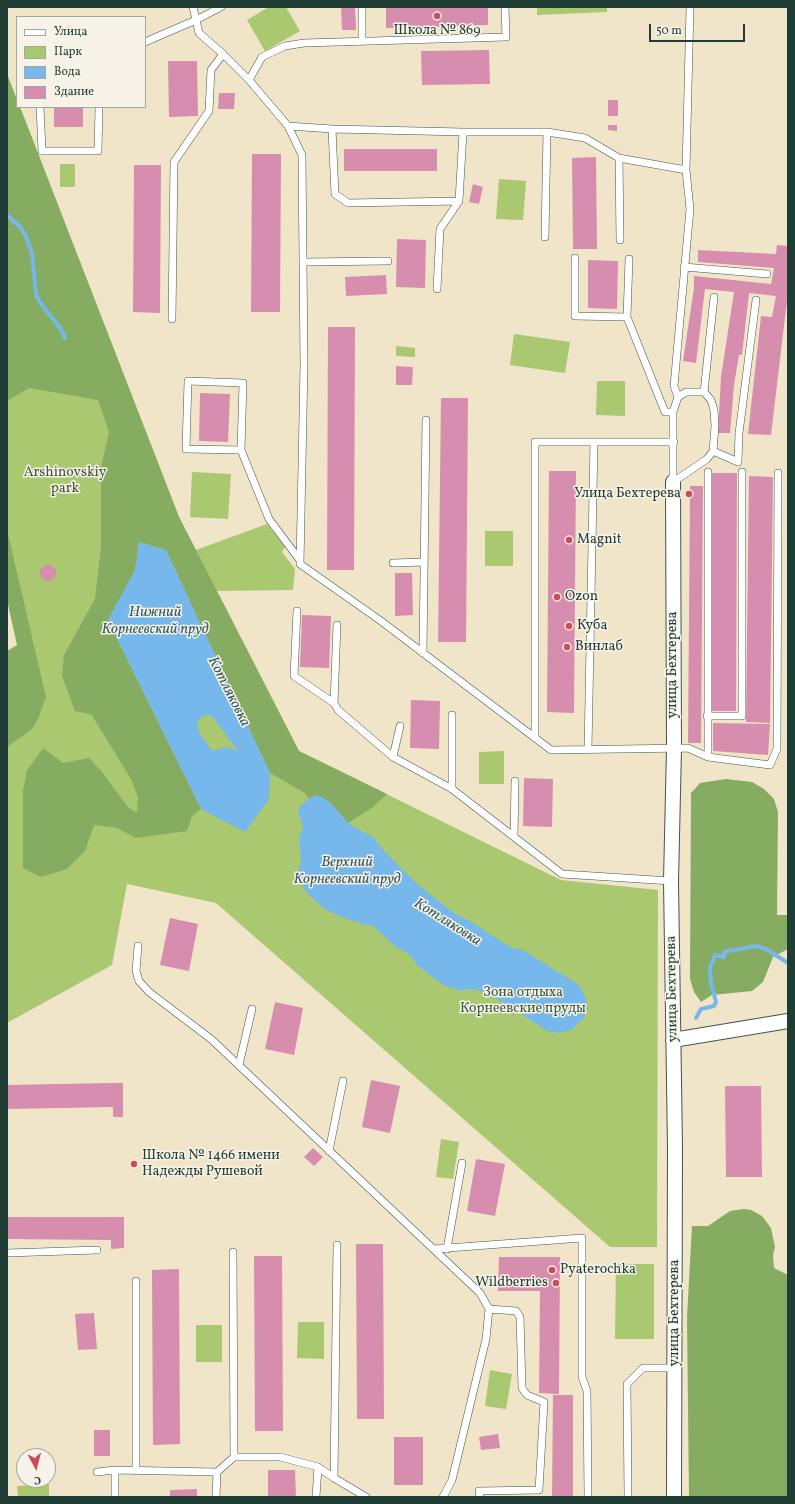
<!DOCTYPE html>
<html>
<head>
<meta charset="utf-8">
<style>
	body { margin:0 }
	#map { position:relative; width:795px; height:1504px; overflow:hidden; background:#f0e5c9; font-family:Vollkorn,serif }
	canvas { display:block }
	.frame { position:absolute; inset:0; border:8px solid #1f3d34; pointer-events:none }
	.legend { position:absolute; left:16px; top:16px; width:130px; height:92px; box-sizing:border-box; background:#f7f3e8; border:1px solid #a1aaa0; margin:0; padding:5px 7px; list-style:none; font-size:12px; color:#1f3d34 }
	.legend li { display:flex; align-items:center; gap:8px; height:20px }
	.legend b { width:20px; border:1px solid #a1aaa0 }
	.north { position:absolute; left:16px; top:1448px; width:40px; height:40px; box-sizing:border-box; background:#f7f3e8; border:1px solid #a1aaa0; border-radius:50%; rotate:173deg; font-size:11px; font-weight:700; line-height:16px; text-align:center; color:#1f3d34 }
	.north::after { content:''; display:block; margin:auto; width:14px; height:18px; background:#d1495b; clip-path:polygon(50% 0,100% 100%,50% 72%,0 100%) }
	.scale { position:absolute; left:649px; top:24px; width:96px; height:18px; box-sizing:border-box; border:2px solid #1f3d34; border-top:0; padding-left:5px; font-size:12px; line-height:14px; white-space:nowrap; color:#1f3d34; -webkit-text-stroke:3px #f7f3e8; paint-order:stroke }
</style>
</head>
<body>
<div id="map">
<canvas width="795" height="1504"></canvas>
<div class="frame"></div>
<ul class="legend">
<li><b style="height:5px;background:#fff"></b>Улица</li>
<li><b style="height:11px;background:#a9c870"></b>Парк</li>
<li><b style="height:11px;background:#76b8eb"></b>Вода</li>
<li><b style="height:11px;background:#d78dad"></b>Здание</li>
</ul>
<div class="north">С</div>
<div class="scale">50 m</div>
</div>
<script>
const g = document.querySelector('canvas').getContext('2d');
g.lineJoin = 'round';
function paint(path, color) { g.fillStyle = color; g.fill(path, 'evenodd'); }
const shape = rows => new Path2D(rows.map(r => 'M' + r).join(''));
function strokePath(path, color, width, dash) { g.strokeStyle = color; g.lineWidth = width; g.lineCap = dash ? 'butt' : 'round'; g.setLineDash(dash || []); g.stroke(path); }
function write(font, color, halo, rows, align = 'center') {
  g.font = font + ' Vollkorn,serif'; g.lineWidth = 3; g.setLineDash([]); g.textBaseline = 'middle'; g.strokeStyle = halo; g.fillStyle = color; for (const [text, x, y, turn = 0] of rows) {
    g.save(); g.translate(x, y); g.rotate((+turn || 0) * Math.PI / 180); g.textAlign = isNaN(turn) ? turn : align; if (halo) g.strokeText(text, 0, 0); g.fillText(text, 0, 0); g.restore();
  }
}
paint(shape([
	[269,7,286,7,300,31,265,51,247,20],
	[537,7,607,7,607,12,537,15],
	[7,74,17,100,17,107,20,107,179,517,196,550,267,524,285,547,282,552,295,569,293,590,217,591,299,751,561,880,658,890,657,1247,610,1247,216,903,127,884,112,965,7,1023,7,718,43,698,7,570],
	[60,164,75,164,75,187,60,187],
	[499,179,526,181,523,220,496,219],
	[514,334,570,342,565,373,510,365],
	[396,346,415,348,415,357,396,356],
	[597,381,625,381,625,416,596,415],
	[192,472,231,474,228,519,190,517],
	[485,531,513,531,513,566,485,566],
	[504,751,504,784,479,784,479,752],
	[441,1139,459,1142,453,1179,436,1177],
	[616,1264,654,1264,654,1339,615,1339],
	[298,1322,324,1322,324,1359,297,1358],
	[196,1325,222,1325,222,1362,196,1362],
	[490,1370,512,1374,506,1409,485,1406],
	[49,1484,49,1497,18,1497,17,1486]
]), '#a9c870');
paint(shape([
	[7,74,17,100,17,107,20,107,179,517,299,751,387,794,373,807,348,823,338,811,315,795,309,799,305,793,270,773,166,550,139,542,135,570,108,620,201,809,192,816,187,831,136,838,117,828,94,825,85,851,67,869,41,877,23,868,23,791,27,770,43,748,63,763,89,758,102,772,127,806,137,813,138,797,131,779,91,714,75,711,62,676,64,655,95,599,101,546,101,468,109,432,98,400,29,388,7,401],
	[7,530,46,697,38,719,32,729,7,747,7,651,17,645,7,600],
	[726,779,752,782,764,789,774,799,778,812,777,915,788,915,788,949,773,957,763,982,752,991,712,995,701,1002,694,992,690,979,691,793,700,783],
	[744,1209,751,1210,762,1216,771,1228,775,1247,773,1255,774,1268,788,1275,788,1497,689,1497,687,1317,692,1226,708,1226,730,1211]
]), '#86ac62');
paint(shape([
	[139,542,166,550,270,773,269,799,245,832,201,809,108,620,135,570],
	[204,715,212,716,238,751,226,747,212,751,199,732,197,722],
	[315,795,322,797,331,803,348,823,374,838,383,850,416,883,455,914,468,920,507,945,514,949,521,949,579,985,586,998,587,1011,581,1021,571,1030,558,1033,547,1031,506,1004,480,991,473,989,459,990,443,985,418,966,408,953,397,948,372,925,365,925,339,916,326,910,310,896,302,886,298,873,301,861,299,838,303,827,298,812,301,805]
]), '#76b8eb');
strokePath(shape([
	[7,215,21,228,26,236,32,254,36,294,39,301,60,328,65,338],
	[696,1018,701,1009,714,1006,716,1002,711,983,710,968,715,955,724,957,724,952,756,946,766,949,788,963]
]), '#76b8eb', 4);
paint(shape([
	[341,7,355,7,356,30,342,30],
	[386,7,488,7,488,25,386,28],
	[489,50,490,84,422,85,421,51],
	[168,61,197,61,198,116,169,117],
	[219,93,235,93,234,109,218,109],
	[608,100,618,100,618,116,608,116],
	[54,107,83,107,83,127,54,127],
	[608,125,617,125,617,131,608,130],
	[344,149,437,149,437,171,344,171],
	[252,154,281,154,280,312,251,312],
	[596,157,597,249,573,249,572,158],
	[134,165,161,165,160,313,133,312],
	[473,184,483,187,479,204,469,202],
	[397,239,426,240,425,288,396,287],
	[777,245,788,246,788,292,771,435,748,434,761,316,772,317,776,296,749,293,742,355,739,355,734,385,730,433,718,433,721,377,734,292,705,289,696,363,683,361,694,288,694,276,771,284,774,268,698,262,698,250,776,254],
	[588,260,618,261,617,309,588,308],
	[386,275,387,294,346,296,345,277],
	[328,327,355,327,354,570,327,570],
	[396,366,413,367,412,385,396,385],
	[200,393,230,394,228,442,199,441],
	[441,398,468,398,466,642,438,642],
	[549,471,576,471,574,713,547,712],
	[711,473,737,473,736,711,711,711],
	[749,476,773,477,770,723,746,722],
	[690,486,703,486,701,743,688,743],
	'40 573a8 8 0 1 1 16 0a8 8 0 1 1-16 0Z',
	[395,573,412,573,413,615,395,616],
	[302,615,331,616,329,668,300,667],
	[411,700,440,701,439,749,410,748],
	[713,723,770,724,768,755,713,751],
	[524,778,553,779,552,827,523,826],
	[170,918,198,924,189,971,160,965],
	[275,1002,303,1008,294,1055,265,1049],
	[371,1080,400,1086,390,1133,362,1127],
	[113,1083,123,1083,123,1117,113,1117,113,1107,7,1109,7,1085],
	[725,1086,761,1086,762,1177,726,1177],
	[313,1148,323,1157,314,1166,304,1157],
	[476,1159,505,1164,495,1216,467,1211],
	[7,1217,124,1217,124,1248,111,1249,111,1240,7,1239],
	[356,1244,383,1244,384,1419,357,1419],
	[254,1256,282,1256,283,1431,255,1431],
	[499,1257,560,1257,559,1394,539,1393,540,1291,498,1291],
	[179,1269,180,1444,153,1445,152,1270],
	[94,1313,97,1349,78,1350,75,1314],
	[553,1395,573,1395,573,1497,552,1497],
	[94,1430,110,1430,110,1456,94,1456],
	[498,1434,500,1448,481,1450,479,1437],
	[394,1437,423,1437,423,1485,394,1485],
	[268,1470,295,1470,296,1497,268,1497],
	[197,1489,197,1497,170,1497,170,1490]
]), '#d78dad');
const lane = shape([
	[193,7,199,33,223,54,249,80,288,126,332,129],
	[362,7,362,41],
	[145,42,196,20,221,7],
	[249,80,262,57,285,46,304,43,506,37,505,7],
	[40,107,42,151,98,151,99,107],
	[288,126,302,155,304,365,300,564,381,621,551,750,688,748,708,757,770,765,777,749,778,473],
	[619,158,620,240],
	[686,170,690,7],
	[459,201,348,203,335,194,332,129,463,132,547,132,585,138,619,158,686,170,690,209,674,386,678,397],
	[545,237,547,132],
	[575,258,575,316,627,317],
	[629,259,627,317,665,412,673,412],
	[304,262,388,261],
	[684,267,767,274],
	[437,289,440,229,459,201,463,132],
	[172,319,174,162,209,111,211,70,223,54],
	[686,392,704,392,711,400,714,410,715,426,713,451,707,459,673,482,673,412,678,397,686,392],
	[704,392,714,297],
	[594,442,674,442],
	[241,450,186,449,188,381,243,383,241,450,269,519,299,559],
	[713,451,738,462,739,433,756,300],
	[393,563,424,562],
	[297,611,294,676,334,703],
	[337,625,334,703,338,710,393,757,452,789,562,874,671,881],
	[423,653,426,420],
	[452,715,452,789],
	[707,716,742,716,742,472],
	[535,738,535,442,594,442,588,749],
	[393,757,400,726],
	[708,757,708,472],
	[514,836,515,781],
	[138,946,136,971,139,981,149,992,211,1039,480,1293,489,1309,486,1339,452,1480,443,1497],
	[239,1065,252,1009],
	[329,1151,343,1081],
	[434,1249,582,1238,582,1377,587,1391,588,1497],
	[447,1249,462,1163],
	[233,1252,234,1457],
	[7,1253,97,1250],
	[136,1281,136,1471],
	[115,1470,115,1497],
	[97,1472,115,1470,217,1472,234,1457,280,1457,318,1467,334,1478,366,1497],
	[334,1478,337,1245],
	[216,1497,217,1472],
	[316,1497,318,1467],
	[480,1497,479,1491,539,1490,544,1402,527,1395,522,1388,520,1317,516,1311,489,1309],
	[628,1497,627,1384,643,1368,674,1368]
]);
const street = shape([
	[673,482,674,748,671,881,675,1148,674,1497],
	[673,1040,788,1021]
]);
strokePath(lane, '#3e564a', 8);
strokePath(street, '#3e564a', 16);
strokePath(lane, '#fff', 7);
strokePath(street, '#fff', 14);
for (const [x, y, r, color] of [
	[437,16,4,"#d1495b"],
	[689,494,4,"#d1495b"],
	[569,540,4,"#d1495b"],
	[557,597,4,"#d1495b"],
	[569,626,4,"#d1495b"],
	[567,647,4,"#d1495b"],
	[134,1164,4,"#d1495b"],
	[552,1270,4,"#d1495b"],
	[556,1283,4,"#d1495b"]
]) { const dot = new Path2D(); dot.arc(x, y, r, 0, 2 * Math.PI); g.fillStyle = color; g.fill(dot); strokePath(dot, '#f7f3e8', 1.5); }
write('14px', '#1f3d34', '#f7f3e8', [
	["Школа № 869",437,31,"center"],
	["Улица Бехтерева",681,494,"right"],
	["Magnit",577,540],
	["Ozon",565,597],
	["Куба",577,626],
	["Винлаб",575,647],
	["Школа № 1466 имени",142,1156],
	["Надежды Рушевой",142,1172],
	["Pyaterochka",560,1270],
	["Wildberries",548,1283,"right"]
], 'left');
write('14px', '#3b5940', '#f7f3e8', [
	["Arshinovskiy",65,473],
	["park",65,489],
	["Зона отдыха",523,993],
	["Корнеевские пруды",523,1009]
]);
write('14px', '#1f3d34', '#f7f3e8', [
	["улица Бехтерева",673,665,-90],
	["улица Бехтерева",673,989,-91],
	["улица Бехтерева",675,1313,-90]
]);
write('italic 15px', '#355c62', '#f7f3e8', [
	["Нижний",155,613],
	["Корнеевский пруд",155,630],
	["Котляковка",228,692,63],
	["Верхний",347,863],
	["Корнеевский пруд",347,880],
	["Котляковка",447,923,32]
]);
</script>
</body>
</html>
